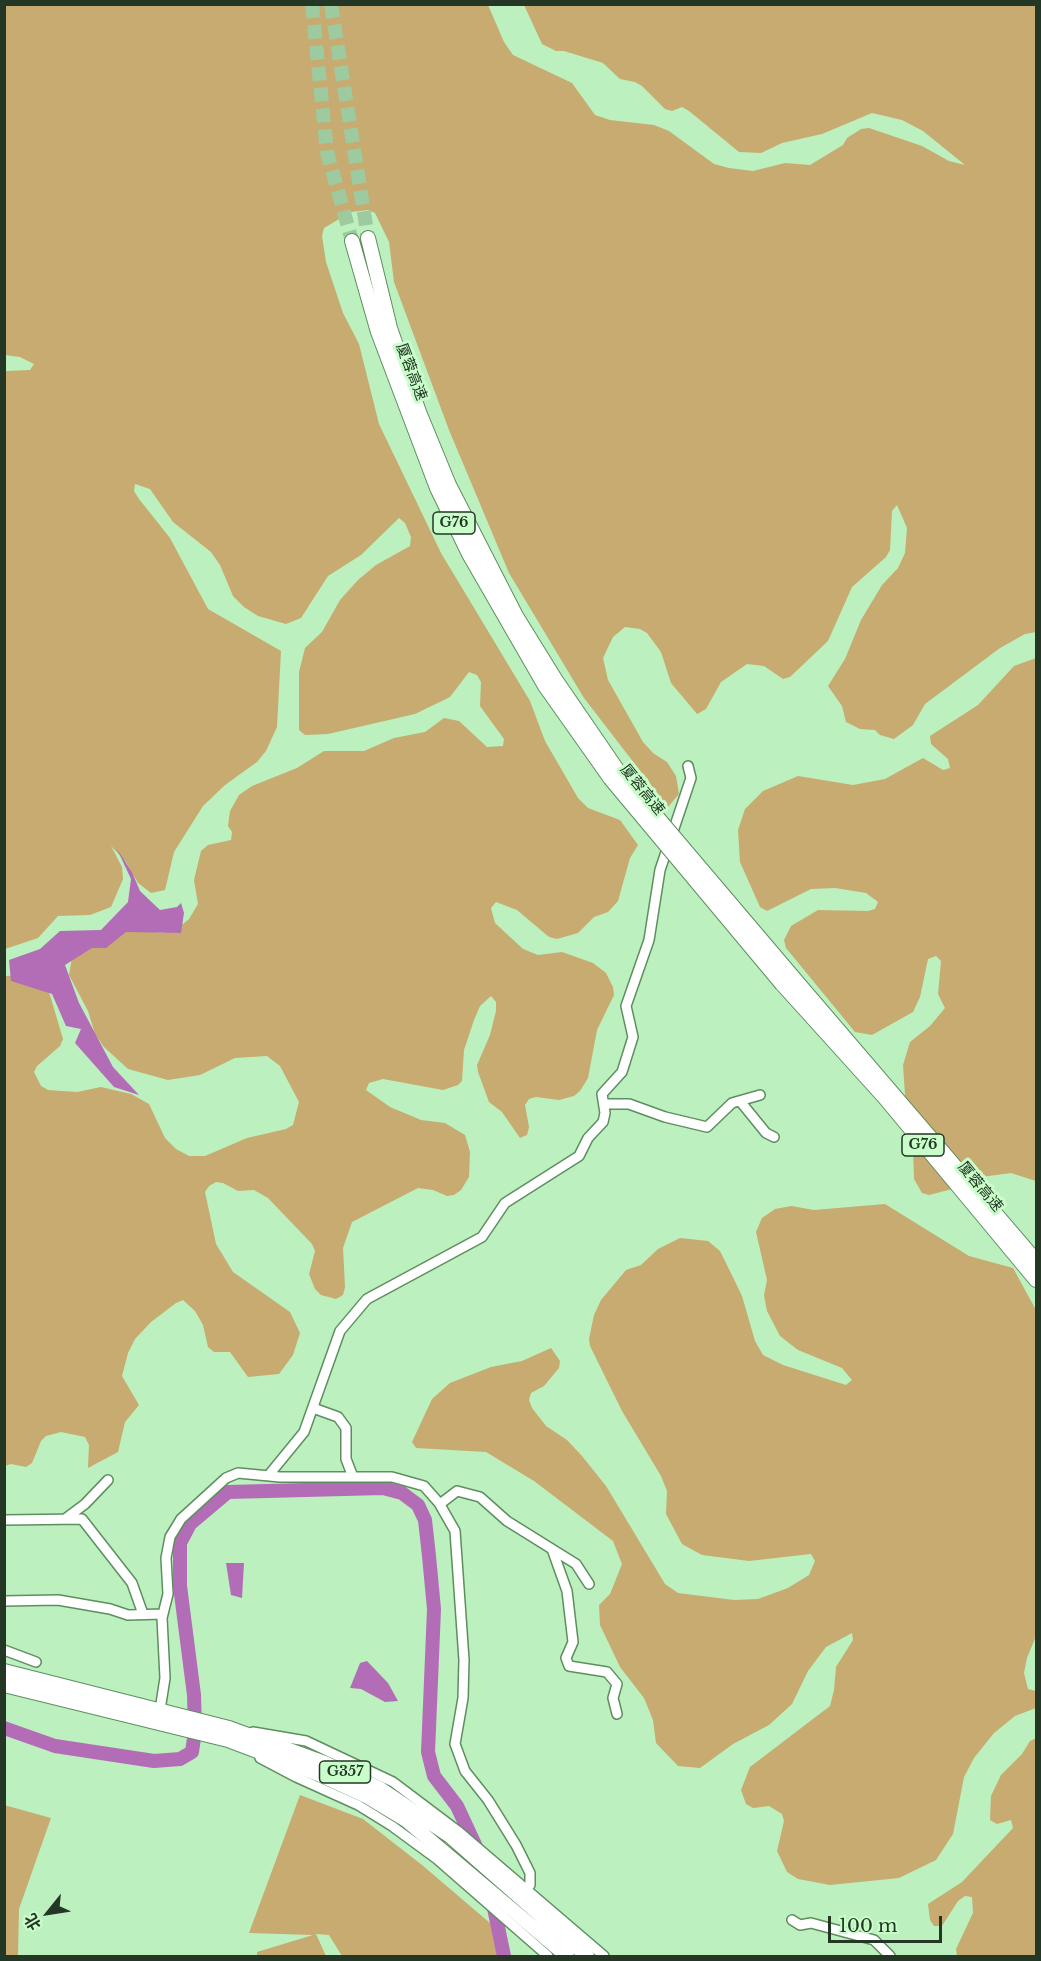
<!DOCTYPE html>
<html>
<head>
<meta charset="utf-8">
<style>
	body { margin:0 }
	#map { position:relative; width:1041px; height:1961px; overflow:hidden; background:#bcf0be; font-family:"Libre Baskerville","Noto Sans SC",serif }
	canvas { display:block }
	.frame { position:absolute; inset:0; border:6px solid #233724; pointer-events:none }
	.north { position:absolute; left:18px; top:1883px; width:60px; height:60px; -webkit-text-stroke:4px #c9fecb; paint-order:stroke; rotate:240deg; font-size:16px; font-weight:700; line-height:24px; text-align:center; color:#233724 }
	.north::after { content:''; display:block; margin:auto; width:21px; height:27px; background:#233724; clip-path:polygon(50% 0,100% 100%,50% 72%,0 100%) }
	.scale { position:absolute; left:828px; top:1916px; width:114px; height:27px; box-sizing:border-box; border:3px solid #233724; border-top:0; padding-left:8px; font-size:18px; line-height:21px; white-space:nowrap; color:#233724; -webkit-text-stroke:4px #c9fecb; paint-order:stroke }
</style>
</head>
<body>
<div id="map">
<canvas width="1041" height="1961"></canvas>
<div class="frame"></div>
<div class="north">北</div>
<div class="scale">100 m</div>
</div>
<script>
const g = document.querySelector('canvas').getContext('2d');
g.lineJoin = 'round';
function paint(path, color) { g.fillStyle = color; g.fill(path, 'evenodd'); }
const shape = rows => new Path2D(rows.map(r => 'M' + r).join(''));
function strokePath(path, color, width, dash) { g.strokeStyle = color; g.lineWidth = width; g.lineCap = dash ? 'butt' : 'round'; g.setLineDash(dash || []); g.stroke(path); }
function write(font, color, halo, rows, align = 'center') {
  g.font = font + ' "Libre Baskerville","Noto Sans SC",serif'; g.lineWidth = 6; g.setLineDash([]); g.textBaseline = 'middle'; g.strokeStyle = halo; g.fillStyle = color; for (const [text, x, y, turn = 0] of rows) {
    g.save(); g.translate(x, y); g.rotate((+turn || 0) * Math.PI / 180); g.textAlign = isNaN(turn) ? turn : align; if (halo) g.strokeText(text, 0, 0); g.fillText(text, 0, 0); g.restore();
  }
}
paint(shape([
	[5,5,488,5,504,42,513,55,572,83,595,115,610,120,654,125,669,131,714,164,729,168,753,171,785,163,810,165,843,145,847,138,861,129,869,128,922,146,949,161,965,165,923,131,902,120,872,113,822,134,782,143,761,153,739,152,689,111,682,107,672,111,665,109,642,86,635,82,620,79,603,63,564,51,556,51,542,44,524,5,1036,5,1036,632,1025,634,1000,648,925,704,913,725,894,739,880,735,875,730,860,729,846,722,842,706,828,686,845,659,861,620,882,585,898,568,905,553,907,528,897,505,892,511,890,550,886,557,852,587,828,641,790,677,783,679,764,666,747,664,721,682,706,709,697,714,671,683,661,652,647,633,640,629,625,627,613,637,603,658,608,680,643,742,653,753,667,762,676,776,679,794,668,807,584,698,509,573,449,430,394,282,389,242,375,213,368,210,351,212,324,228,322,236,326,262,343,313,359,344,379,424,441,553,530,701,545,741,578,798,588,808,620,820,638,845,630,858,618,901,608,912,594,917,578,933,557,939,549,937,517,910,496,902,491,908,495,923,523,949,538,955,562,952,593,963,606,973,613,987,614,995,597,1030,588,1078,580,1091,574,1096,559,1100,536,1097,529,1099,525,1105,529,1127,527,1135,520,1138,502,1112,489,1102,478,1072,477,1065,490,1035,496,1011,496,1002,491,996,480,1006,474,1020,464,1050,462,1081,458,1085,443,1090,383,1079,369,1083,366,1090,390,1107,421,1120,445,1123,465,1135,470,1152,469,1177,461,1190,454,1195,447,1196,433,1190,418,1188,352,1222,343,1248,345,1287,343,1295,336,1299,321,1295,315,1289,309,1274,315,1251,312,1244,268,1198,254,1190,238,1191,223,1183,216,1182,209,1186,205,1192,216,1244,233,1272,290,1312,300,1333,293,1355,279,1374,248,1377,230,1352,214,1352,208,1347,203,1325,195,1311,183,1300,176,1303,151,1322,135,1339,128,1353,122,1376,139,1405,125,1422,118,1452,88,1468,89,1445,85,1437,61,1432,46,1436,41,1441,32,1463,26,1467,11,1464,5,1466,5,976,21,975,42,982,50,995,63,1039,60,1046,37,1066,34,1072,41,1086,48,1090,77,1092,101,1087,131,1094,149,1104,165,1138,176,1149,189,1156,205,1156,247,1138,286,1129,293,1125,299,1102,280,1066,267,1056,235,1058,200,1075,168,1080,128,1069,104,1047,95,1034,88,1011,69,975,73,952,130,928,162,933,177,929,189,919,198,904,194,880,201,851,208,845,231,840,232,832,228,826,230,811,239,795,252,786,297,768,324,751,364,751,394,738,425,732,444,718,459,721,487,747,503,746,504,739,480,706,481,682,477,675,469,672,450,697,415,714,328,734,305,735,299,730,299,672,305,648,322,632,340,600,358,580,376,565,410,546,411,537,405,523,399,518,361,555,328,576,301,618,286,624,258,616,244,607,233,596,220,565,211,552,173,522,150,489,135,484,134,491,139,499,170,538,208,609,281,651,277,727,266,751,257,762,225,785,203,806,174,852,165,890,151,893,138,883,126,862,111,846,122,867,123,879,111,907,90,915,58,916,38,938,5,949,5,371,30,370,34,364,20,357,5,355],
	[1036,658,1036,1181,1011,1173,974,1178,952,1189,929,1195,922,1193,914,1179,913,1147,907,1124,903,1065,910,1042,930,1026,945,1008,938,994,941,961,936,956,928,959,920,997,913,1012,872,1035,855,1032,786,948,784,940,791,926,818,910,868,911,875,909,878,902,866,893,835,888,811,889,767,911,760,907,740,862,738,830,745,809,763,791,798,776,853,785,885,779,923,758,943,770,950,768,948,759,931,744,930,736,978,705,1014,666],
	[885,1204,969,1256,1013,1268,1036,1310,1036,1636,1027,1658,1024,1673,1028,1689,1036,1691,1036,1708,1015,1716,994,1733,974,1758,964,1777,953,1834,936,1860,899,1878,830,1885,798,1879,787,1872,777,1851,784,1821,782,1814,769,1806,753,1808,746,1804,741,1790,750,1767,830,1706,834,1690,836,1667,853,1640,852,1633,826,1647,808,1671,792,1704,769,1725,733,1744,700,1768,678,1766,656,1743,653,1720,644,1698,620,1667,600,1625,599,1605,610,1594,622,1564,613,1541,534,1481,486,1452,416,1448,412,1442,432,1399,450,1383,491,1367,522,1361,551,1348,560,1361,559,1368,544,1386,531,1393,529,1400,532,1408,546,1426,567,1440,582,1456,606,1486,665,1584,678,1593,734,1600,758,1599,788,1588,809,1575,815,1561,811,1554,749,1561,702,1555,682,1544,666,1514,667,1491,661,1476,622,1411,590,1346,589,1339,594,1315,601,1300,626,1270,641,1265,658,1249,680,1238,708,1241,720,1251,727,1265,742,1296,755,1341,763,1355,783,1365,846,1385,852,1380,842,1368,798,1350,780,1336,767,1311,764,1295,767,1280,756,1232,762,1218,775,1209,791,1206,814,1210],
	[1036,1738,1036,1956,957,1956,956,1949,973,1913,972,1897,965,1896,958,1901,942,1926,934,1926,930,1920,928,1904,962,1882,1013,1828,1011,1820,997,1824,990,1820,991,1796,1001,1775,1022,1754,1030,1741],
	[300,1795,363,1819,422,1865,490,1923,501,1956,342,1956,329,1935,316,1934,326,1956,257,1956,257,1952,313,1935,249,1933],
	[4,1805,51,1818,19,1909,18,1956,5,1956]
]), '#c7ab70');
paint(shape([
	[117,849,132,872,140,891,160,910,177,907,181,903,184,913,181,933,126,932,106,948,92,948,65,965,79,1003,113,1067,139,1095,114,1087,75,1043,81,1029,66,1026,52,994,11,981,9,960,40,949,60,931,101,930,128,902,131,879],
	[226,1563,244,1563,242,1598,231,1595],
	[367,1661,388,1683,398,1701,385,1702,361,1689,350,1688,360,1663]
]), '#b36db6');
strokePath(shape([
	[4,1728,55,1746,154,1761,180,1759,192,1752,195,1731,194,1695,180,1586,180,1543,190,1524,228,1492,383,1488,402,1493,418,1505,425,1520,429,1556,434,1609,428,1752,434,1776,457,1806,477,1849,490,1889,504,1956]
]), '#b36db6', 14);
strokePath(shape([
	[312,4,327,152,352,241],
	[331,4,368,238]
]), '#9dcb9f', 14, [14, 7]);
const minor = shape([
	[740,1101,766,1133,774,1137],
	[604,1104,629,1104,665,1117,707,1127,732,1103,760,1095],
	[313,1408,338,1417,346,1428,346,1459,353,1477],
	[268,1476,304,1432,340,1331,367,1299,482,1237,505,1203,579,1156,588,1138,603,1122,605,1113,602,1094,622,1072,633,1037,626,1006,649,940,660,870,691,778,688,766],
	[440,1504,457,1491,480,1497,507,1521,576,1564,589,1584],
	[65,1519,85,1504,108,1480],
	[4,1520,82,1519,132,1583,143,1614],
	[552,1549,567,1591,573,1642,566,1658,569,1666,607,1672,617,1684,613,1698,617,1714],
	[4,1601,58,1600,110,1609,128,1615,163,1614],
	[4,1650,36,1662],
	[160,1710,165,1678,162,1618,168,1594,166,1558,170,1537,181,1519,226,1478,238,1473,280,1477,392,1477,424,1486,439,1503,455,1531,464,1660,463,1698,455,1744,465,1771,488,1800,516,1845,530,1873,530,1885,527,1888],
	[253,1732,306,1741,393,1782,458,1831,604,1956],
	[260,1758,296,1777,358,1805,392,1826,437,1859,548,1956],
	[792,1920,800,1925,811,1923,874,1940,890,1956]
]);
const highway = shape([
	[368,238,390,328,419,412,449,485,516,616,555,679,618,771],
	[352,241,378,332,437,488,469,554,545,686,610,778],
	[792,976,1036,1261],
	[782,984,885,1098,1036,1280],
	[4,1671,229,1728,325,1763,379,1788,450,1836,587,1956],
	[4,1685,228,1740,318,1774,368,1797,406,1820,567,1956]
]);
strokePath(minor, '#5e8e60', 12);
strokePath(highway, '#5e8e60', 16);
strokePath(minor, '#fff', 9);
strokePath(highway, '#fff', 14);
const highwayBridge = shape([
	[618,771,792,976],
	[610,778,782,984]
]);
strokePath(highwayBridge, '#5e8e60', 16, []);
strokePath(highwayBridge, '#fff', 14);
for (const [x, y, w] of [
	[454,523,42],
	[923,1145,42],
	[345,1772,51]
]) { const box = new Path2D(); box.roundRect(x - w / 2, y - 11, w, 22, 4.5); g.fillStyle = '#c9fecb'; g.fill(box); strokePath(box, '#233724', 1.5); }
write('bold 14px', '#233724', null, [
	["G76",454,523],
	["G76",923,1145],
	["G357",345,1772]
]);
write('15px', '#233724', '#c9fecb', [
	["厦蓉高速",411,372,69],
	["厦蓉高速",642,790,51],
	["厦蓉高速",980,1187,50]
]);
</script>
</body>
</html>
